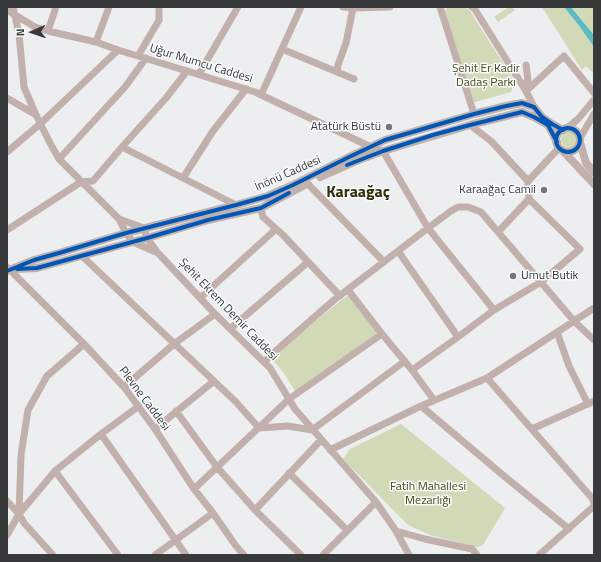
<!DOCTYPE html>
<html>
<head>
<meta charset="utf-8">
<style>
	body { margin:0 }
	#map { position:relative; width:601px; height:562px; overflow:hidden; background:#edeeef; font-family:"Titillium Web",sans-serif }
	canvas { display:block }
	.frame { position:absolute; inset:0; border:8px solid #38393a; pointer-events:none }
	.north { position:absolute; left:12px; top:12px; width:40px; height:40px; -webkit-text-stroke:3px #f9fbfe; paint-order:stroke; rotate:268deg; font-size:11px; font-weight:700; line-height:16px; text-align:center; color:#38393a }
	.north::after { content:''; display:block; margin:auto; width:14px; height:18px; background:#38393a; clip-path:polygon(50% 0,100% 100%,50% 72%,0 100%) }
</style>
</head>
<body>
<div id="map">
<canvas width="601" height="562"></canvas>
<div class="frame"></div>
<div class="north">N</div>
</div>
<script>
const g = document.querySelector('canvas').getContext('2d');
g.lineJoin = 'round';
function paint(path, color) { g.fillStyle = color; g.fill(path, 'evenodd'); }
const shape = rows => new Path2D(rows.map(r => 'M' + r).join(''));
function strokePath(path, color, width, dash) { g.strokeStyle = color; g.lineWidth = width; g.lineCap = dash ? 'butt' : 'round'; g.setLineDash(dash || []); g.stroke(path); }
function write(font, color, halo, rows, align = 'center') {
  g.font = font + ' "Titillium Web",sans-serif'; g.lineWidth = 3; g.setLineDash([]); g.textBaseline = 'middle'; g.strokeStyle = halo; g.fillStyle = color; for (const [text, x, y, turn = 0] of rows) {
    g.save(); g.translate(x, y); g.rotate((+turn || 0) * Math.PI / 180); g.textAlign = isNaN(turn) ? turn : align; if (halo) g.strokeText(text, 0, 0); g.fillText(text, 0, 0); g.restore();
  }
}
paint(shape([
	[447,7,465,7,470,11,515,82,511,92,472,103,445,12],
	[509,7,512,7,515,10,498,22,494,17],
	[542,7,564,7,580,27,594,47,594,74,586,66,582,70],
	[571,7,594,7,594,35,574,10],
	'561 140a8 8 0 1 1 16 0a8 8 0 1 1-16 0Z',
	[349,295,376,330,376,334,296,393,284,373,271,358,344,298],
	[401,424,505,508,483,545,477,547,430,535,408,525,343,459,350,449]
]), '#d1d9b6');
paint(shape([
	[564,7,571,7,594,35,594,47,580,27]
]), '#5ebbc2');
strokePath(shape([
	[13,7,19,34,24,87,36,115,50,143,59,159,119,219],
	[343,7,353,8,390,7],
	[440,7,474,114],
	[472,7,474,8,526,91,534,107],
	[7,10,35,27,48,31,96,42,118,50,187,71,255,92,371,147,383,151,428,228,494,310],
	[48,31,56,7],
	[96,42,109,7],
	[282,49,354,79],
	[138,56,159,20,159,7],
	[337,71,338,65,346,43,353,8],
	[199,74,238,7],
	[523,86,528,80,526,65],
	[526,91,564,56,594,93],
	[261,95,301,7],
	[7,98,36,115],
	[470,125,491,141,528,181],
	[566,129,578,119,594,100],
	[580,138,594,114],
	[122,147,236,205],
	[7,152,40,124,118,50],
	[59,159,125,87,146,58],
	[183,178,213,131,246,89],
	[308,184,384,262],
	[261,208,263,217,283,235,340,296],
	[119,219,144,228,147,238,158,253,133,242,126,233,119,219],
	[7,230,81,182,93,181,122,147,166,98,187,71],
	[498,232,529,199,528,181,559,148],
	[398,251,458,337],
	[158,253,215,314,270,368,295,409,376,502,396,531,409,555],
	[82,256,236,402,259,428,288,426,312,430,405,361],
	[7,267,84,344,124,387,155,429,194,489,213,513,236,546,244,555],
	[348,290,382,334,412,370,434,400],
	[200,298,276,229],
	[230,329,308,262],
	[557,332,569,366,588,404],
	[264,362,279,348,334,300,428,228,451,211,458,207,468,207,481,212,574,321,594,340],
	[412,370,458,337,494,310,541,282,580,249,529,199],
	[487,378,592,498,594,503],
	[124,387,174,344,215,314],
	[421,406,504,476,569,529],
	[176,411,217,467,255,510,301,555],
	[155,429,214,381],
	[532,429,594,401],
	[101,434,186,555],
	[330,450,421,406,487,378,594,308],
	[55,471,118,555],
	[289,473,347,530],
	[194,489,289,399,382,334],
	[7,501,19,514],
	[255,510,321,440],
	[396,531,425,539,472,549,477,555],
	[7,535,19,514,55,471,101,434,135,409,138,405],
	[53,555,24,523,19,514,21,455,28,410,47,376,84,344],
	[155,555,213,513],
	[323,555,376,502],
	[539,555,594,506]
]), '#c2b0ac', 7);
strokePath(shape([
	'556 140a12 12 0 1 1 24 0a12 12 0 1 1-24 0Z',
	[580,142,586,163,594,172],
	[562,150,594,184],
	[320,177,356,161,383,151,470,125,522,112,534,117,548,125,557,142],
	[16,269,37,268,147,238,208,220,261,208,303,186],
	[7,271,34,260,59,253,126,233,236,205,268,196,293,185,347,158,385,140,474,114,506,106,522,103,534,107,542,117,552,124,563,130]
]), '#c1b1ad', 8);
strokePath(shape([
	'556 140a12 12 0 1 1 24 0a12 12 0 1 1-24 0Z',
	[347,165,383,151,433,135,470,125,522,112,534,117,548,125,557,142],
	[17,269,37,268,147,238,208,220,261,208,289,193],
	[7,271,34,260,59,253,126,233,236,205,268,196,293,185,347,158,385,140,474,114,506,106,522,103,534,107,542,117,552,124,563,130]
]), '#0057b8', 4);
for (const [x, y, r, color] of [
	[389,127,4,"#777879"],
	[544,190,4,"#777879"],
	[513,276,4,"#777879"]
]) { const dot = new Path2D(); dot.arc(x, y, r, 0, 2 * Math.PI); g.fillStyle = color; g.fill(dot); strokePath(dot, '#f9fbfe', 1.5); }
write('12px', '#38393a', '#f9fbfe', [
	["Uğur Mumcu Caddesi",201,64,17],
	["İnönü Caddesi",288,174,-24],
	["Şehit Ekrem Demir Caddesi",228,310,46],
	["Plevne Caddesi",144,399,53]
]);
write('12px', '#444d10', '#f9fbfe', [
	["Şehit Er Kadir",486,69],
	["Dadaş Parkı",486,83],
	["Fatih Mahallesi",428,487],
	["Mezarlığı",428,501]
]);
write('12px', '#38393a', '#f9fbfe', [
	["Atatürk Büstü",381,127],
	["Karaağaç Camii",536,190],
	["Umut Butik",521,276,"left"]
], 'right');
write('bold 16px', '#2f3006', '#f9fbfe', [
	["Karaağaç",358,193]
]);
</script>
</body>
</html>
